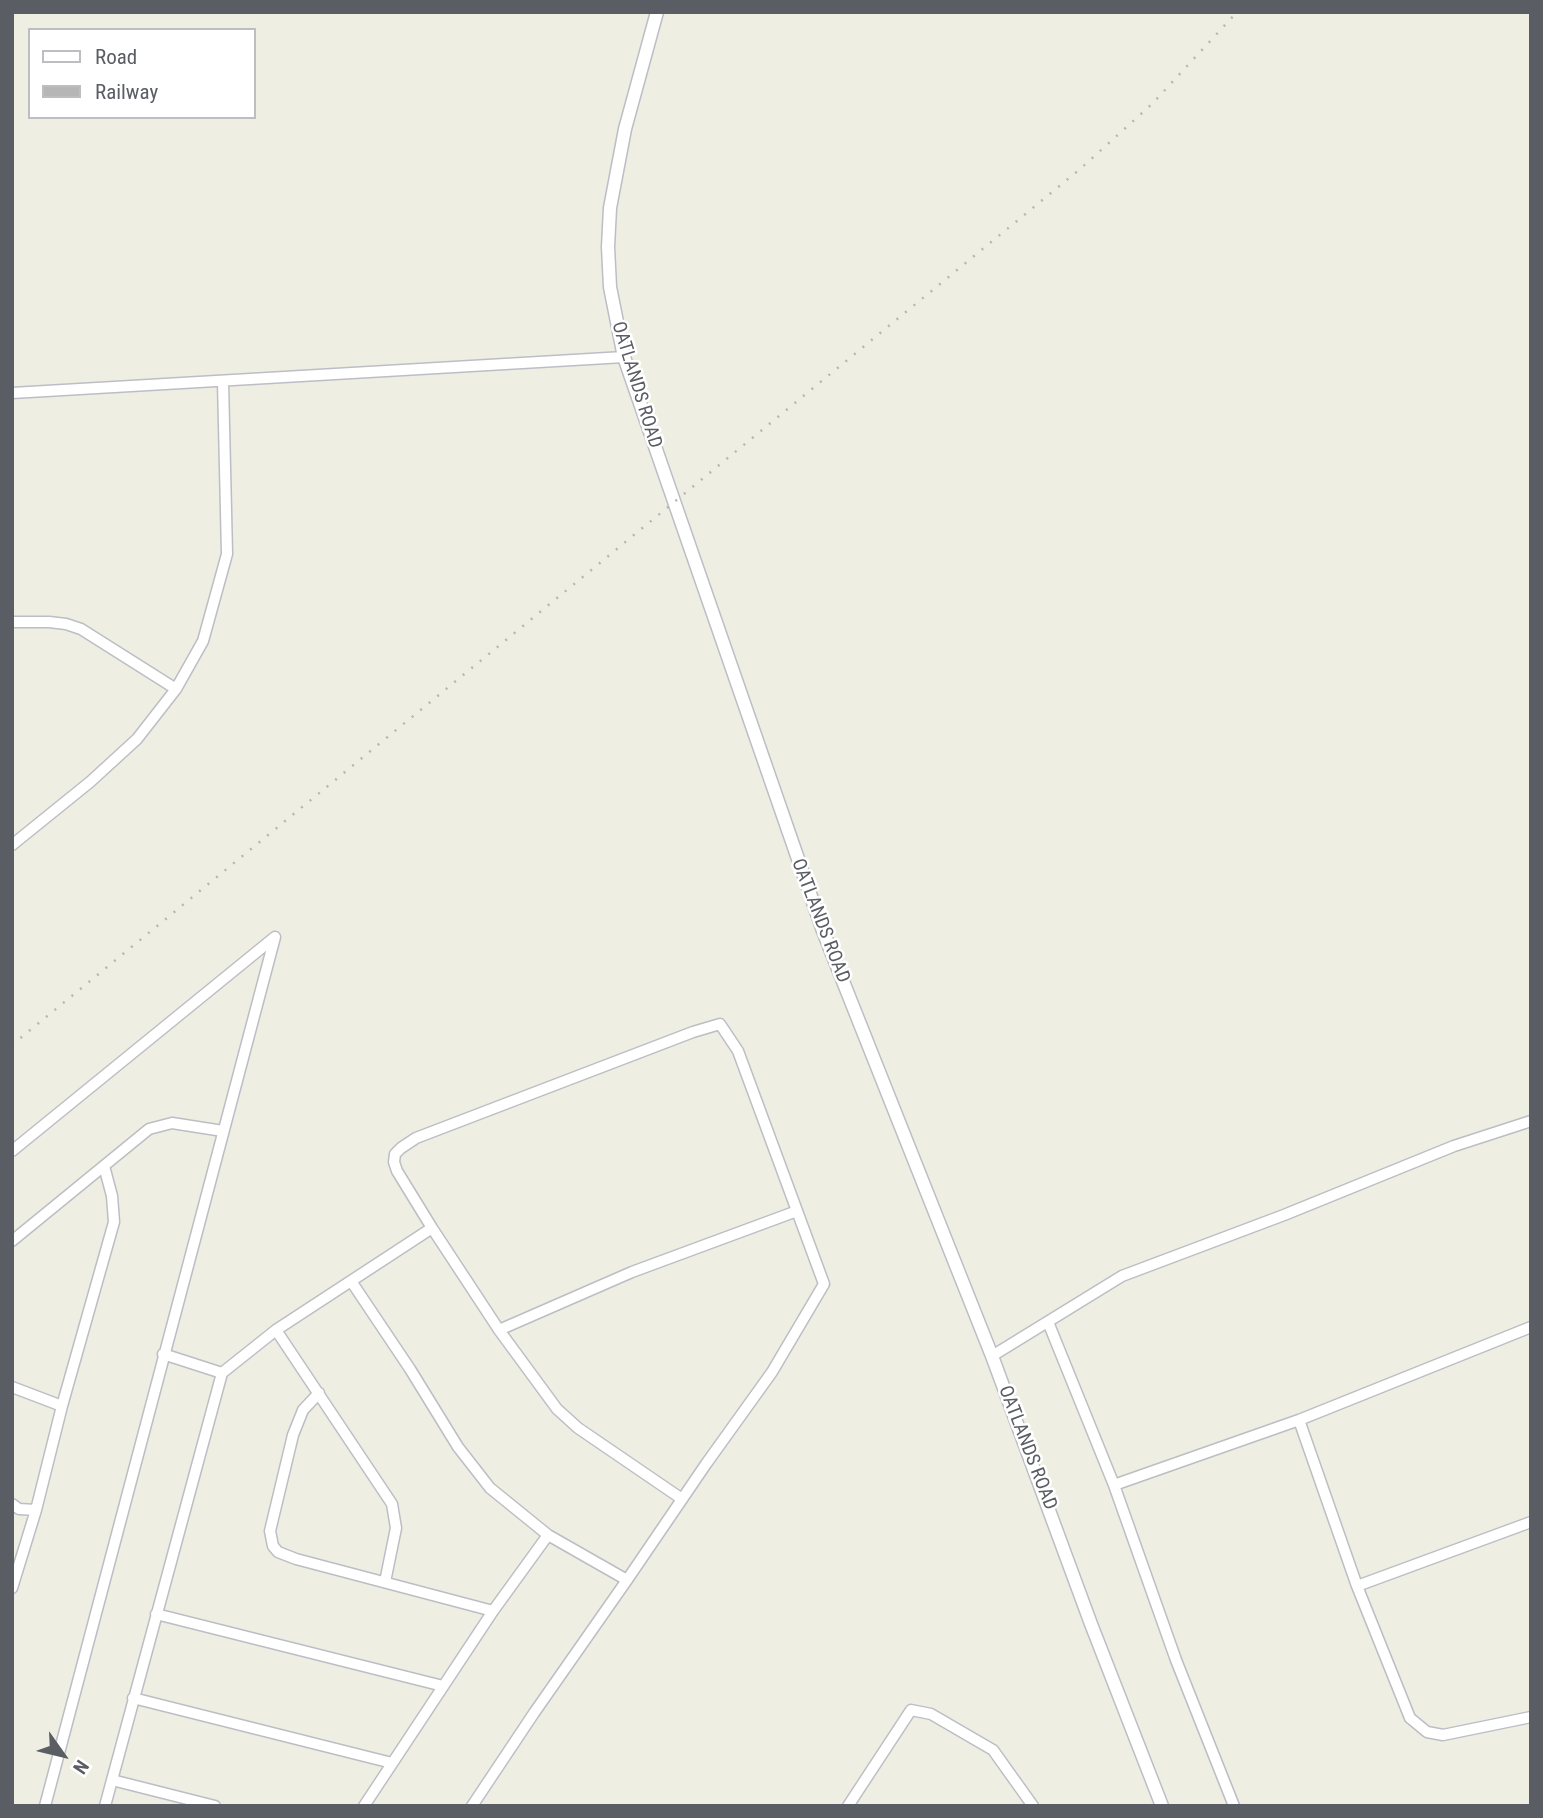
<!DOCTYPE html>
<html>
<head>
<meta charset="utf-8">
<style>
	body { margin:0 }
	#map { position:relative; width:1543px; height:1818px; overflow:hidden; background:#efeee2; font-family:"Roboto Condensed",sans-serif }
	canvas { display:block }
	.frame { position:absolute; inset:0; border:14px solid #5a5d64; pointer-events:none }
	.legend { position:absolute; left:28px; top:28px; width:228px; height:91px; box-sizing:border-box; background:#fff; border:2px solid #bdbec1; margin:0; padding:9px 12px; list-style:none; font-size:21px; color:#5a5d64 }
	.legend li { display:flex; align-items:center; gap:14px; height:35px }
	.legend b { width:35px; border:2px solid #bdbec1 }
	.north { position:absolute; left:28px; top:1720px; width:70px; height:70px; -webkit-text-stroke:5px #fff; paint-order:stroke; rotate:124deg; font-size:19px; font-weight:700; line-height:28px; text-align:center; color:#5a5d64 }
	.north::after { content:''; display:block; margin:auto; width:24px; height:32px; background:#5a5d64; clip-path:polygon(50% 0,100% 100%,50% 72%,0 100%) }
</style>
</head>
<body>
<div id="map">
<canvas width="1543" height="1818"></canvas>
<div class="frame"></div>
<ul class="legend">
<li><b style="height:9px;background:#fff"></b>Road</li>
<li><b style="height:9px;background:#b6b6b7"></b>Railway</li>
</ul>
<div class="north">N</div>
</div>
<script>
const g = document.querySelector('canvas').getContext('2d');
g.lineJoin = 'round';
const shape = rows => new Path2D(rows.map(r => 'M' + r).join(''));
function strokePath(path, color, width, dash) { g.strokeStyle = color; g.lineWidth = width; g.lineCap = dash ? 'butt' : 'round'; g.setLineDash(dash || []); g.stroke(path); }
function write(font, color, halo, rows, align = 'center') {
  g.font = font + ' "Roboto Condensed",sans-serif'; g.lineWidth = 5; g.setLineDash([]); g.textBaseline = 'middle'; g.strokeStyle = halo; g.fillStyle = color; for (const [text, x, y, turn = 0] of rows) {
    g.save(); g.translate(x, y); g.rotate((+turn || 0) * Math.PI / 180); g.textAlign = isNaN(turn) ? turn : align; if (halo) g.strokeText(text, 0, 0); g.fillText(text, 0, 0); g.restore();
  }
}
const minor = shape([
	[12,393,624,357],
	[12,622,49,622,66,624,81,629,176,689],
	[12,845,90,782,137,739,176,689,203,641,227,554,223,382],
	[12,1151,275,937],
	[12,1241,149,1129,172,1123,223,1131],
	[351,1281,410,1369,458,1447,490,1488,548,1535],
	[1048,1322,1114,1485,1176,1660,1234,1806],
	[276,1330,392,1504,396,1528,385,1582],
	[499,1330,632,1272,797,1211],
	[163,1354,222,1373],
	[992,1356,1122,1276,1284,1215,1454,1146,1531,1121],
	[12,1387,62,1406],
	[319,1393,303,1410,293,1435,270,1531,273,1546,278,1552,296,1559,493,1611],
	[1299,1420,1357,1586,1410,1718,1427,1732,1443,1735,1531,1717],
	[1114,1485,1299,1420,1531,1327],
	[12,1504,19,1509,36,1510],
	[1357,1586,1531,1522],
	[12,1588,36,1510,62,1406,114,1222,112,1196,104,1166],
	[156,1614,443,1686],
	[133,1698,392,1763],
	[112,1780,215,1806],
	[45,1806,275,937],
	[105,1806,222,1373,276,1330,432,1228],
	[364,1806,493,1611,548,1535,627,1580],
	[472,1806,534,1713,627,1580,706,1464,772,1372,824,1284,738,1051,720,1024,693,1032,416,1138,401,1148,395,1154,394,1162,397,1171,432,1228,499,1330,557,1409,578,1428,682,1499],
	[848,1806,911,1710,931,1714,993,1750,1033,1806]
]);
const tertiary = shape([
	[657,12,625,129,610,208,608,247,610,287,624,357,823,931,992,1356,1091,1624,1162,1806]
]);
strokePath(minor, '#bcbec5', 13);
strokePath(tertiary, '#bcbec5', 15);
strokePath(minor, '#fff', 10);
strokePath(tertiary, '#fff', 12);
strokePath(shape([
	[12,1045,1079,170,1152,104,1237,12]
]), '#b6b6b7', 2.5, [2, 9]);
write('19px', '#5a5d64', '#fff', [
	["OATLANDS ROAD",636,385,73],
	["OATLANDS ROAD",820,921,69],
	["OATLANDS ROAD",1027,1448,69]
]);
</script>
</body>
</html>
